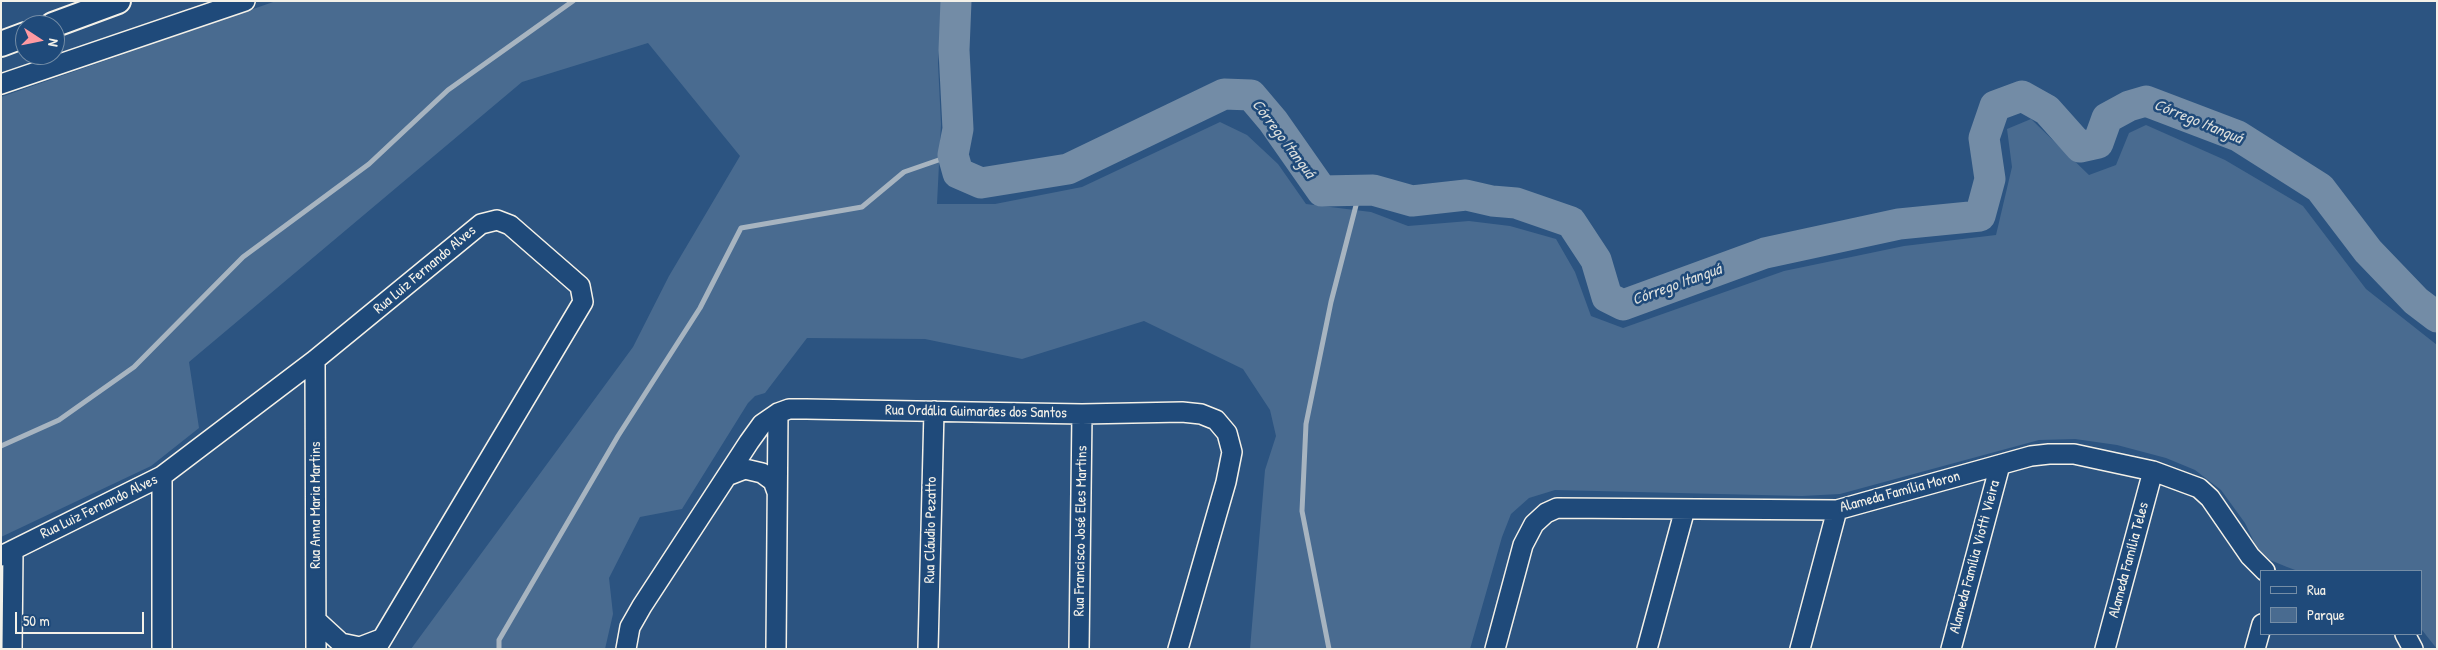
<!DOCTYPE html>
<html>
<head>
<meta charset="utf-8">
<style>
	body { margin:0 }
	#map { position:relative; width:2438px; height:650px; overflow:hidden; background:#2c5481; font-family:"Patrick Hand",sans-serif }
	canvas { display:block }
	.frame { position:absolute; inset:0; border:2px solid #f4f1e8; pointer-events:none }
	.legend { position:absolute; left:2260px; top:570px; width:162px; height:65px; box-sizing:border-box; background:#1f4a7a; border:1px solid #748da6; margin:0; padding:6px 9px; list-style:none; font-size:15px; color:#f4f1e8 }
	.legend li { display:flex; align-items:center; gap:10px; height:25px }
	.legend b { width:25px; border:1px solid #748da6 }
	.north { position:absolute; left:15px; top:15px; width:50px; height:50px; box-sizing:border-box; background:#1f4a7a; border:1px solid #748da6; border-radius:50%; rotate:101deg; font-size:14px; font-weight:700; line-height:20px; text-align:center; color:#f4f1e8 }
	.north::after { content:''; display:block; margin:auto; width:18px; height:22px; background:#ff9aa2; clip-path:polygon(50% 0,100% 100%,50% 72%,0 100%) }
	.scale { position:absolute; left:15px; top:612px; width:129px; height:22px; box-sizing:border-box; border:2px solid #f4f1e8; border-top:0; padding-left:6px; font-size:15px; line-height:18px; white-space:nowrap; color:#f4f1e8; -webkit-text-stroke:4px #1f4a7a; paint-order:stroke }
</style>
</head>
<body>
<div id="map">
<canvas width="2438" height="650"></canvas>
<div class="frame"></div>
<ul class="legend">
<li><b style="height:6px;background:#1f4a7a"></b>Rua</li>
<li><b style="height:14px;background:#496b90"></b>Parque</li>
</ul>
<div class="north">N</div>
<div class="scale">50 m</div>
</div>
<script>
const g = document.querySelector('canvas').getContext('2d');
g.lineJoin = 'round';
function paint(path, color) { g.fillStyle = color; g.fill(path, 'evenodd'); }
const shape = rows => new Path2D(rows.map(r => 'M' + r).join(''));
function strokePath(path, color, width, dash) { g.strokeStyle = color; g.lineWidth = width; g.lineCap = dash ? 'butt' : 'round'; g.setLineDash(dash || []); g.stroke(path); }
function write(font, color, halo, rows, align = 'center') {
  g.font = font + ' "Patrick Hand",sans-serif'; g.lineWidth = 5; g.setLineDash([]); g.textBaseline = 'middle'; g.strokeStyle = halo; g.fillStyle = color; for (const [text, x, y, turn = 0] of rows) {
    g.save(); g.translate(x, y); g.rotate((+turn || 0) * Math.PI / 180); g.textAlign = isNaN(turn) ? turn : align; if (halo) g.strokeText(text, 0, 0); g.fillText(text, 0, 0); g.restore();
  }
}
paint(shape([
	[276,1,943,1,938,63,941,124,937,204,995,204,1082,187,1220,122,1247,135,1278,164,1306,204,1371,212,1408,226,1469,221,1510,226,1556,239,1575,272,1591,316,1623,328,1784,271,1904,246,1996,235,2012,167,2007,129,2031,119,2089,175,2116,165,2129,133,2146,125,2225,160,2303,206,2366,289,2437,345,2437,649,2422,630,2422,571,2298,571,2287,567,2270,560,2257,548,2245,523,2221,490,2195,470,2166,458,2117,445,2075,439,2039,440,1840,494,1802,496,1555,490,1529,498,1511,514,1502,537,1470,649,1250,649,1265,470,1276,436,1270,410,1243,369,1144,321,1022,359,925,339,807,338,765,393,755,396,748,403,682,509,640,517,609,578,613,614,605,649,411,649,633,347,669,276,740,156,648,43,522,82,189,362,199,428,151,466,1,537,1,97]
]), '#496b90');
strokePath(shape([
	[1,446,59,420,134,367,243,257,369,164,448,90,573,1],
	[499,649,499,640,618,436,700,308,741,228,862,207,904,172,953,155],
	[1329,649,1302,511,1306,424,1331,302,1360,190]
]), '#a7b4c0', 5);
strokePath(shape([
	[956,1,954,50,958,129,953,155,958,173,981,183,1068,169,1224,94,1251,95,1273,121,1322,191,1373,190,1412,201,1466,195,1492,201,1516,203,1571,222,1596,260,1607,297,1623,305,1765,253,1899,224,1980,216,1990,179,1984,138,1995,106,2022,96,2047,110,2080,147,2098,143,2107,118,2129,106,2146,101,2238,136,2320,188,2368,251,2416,301,2437,317]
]), '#738ca6', 31);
const minor = shape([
	[1,84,245,1],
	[315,360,316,649],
	[727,476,745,469,762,473,773,481,777,492],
	[1,556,162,476,315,360,481,224,497,220,510,225,580,286,583,302,376,649],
	[316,620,341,643,360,647,381,639],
	[2405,634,2413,649],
	[12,649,13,550],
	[162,649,162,476],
	[626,649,630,627,642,606,749,442,762,424,778,413,789,409,806,409,1082,414,1182,412,1201,414,1216,420,1227,433,1232,452,1226,482,1178,649],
	[776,649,778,413],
	[928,649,934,411],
	[1079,649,1082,414],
	[1495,649,1523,545,1534,524,1546,513,1557,508,1837,510,2031,456,2049,454,2074,454,2153,471,2199,488,2210,498,2250,556,2265,571],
	[1647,649,1685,509],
	[1800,649,1837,510],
	[1951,649,2000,465],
	[2105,649,2153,471],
	[2255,649,2262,624]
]);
const major = shape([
	[53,25,118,1],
	[1,44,25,35]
]);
strokePath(minor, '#f4f1e8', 22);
strokePath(major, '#f4f1e8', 28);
strokePath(minor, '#1f4a7a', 19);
strokePath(major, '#1f4a7a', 24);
write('15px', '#f4f1e8', '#1f4a7a', [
	["Rua Luiz Fernando Alves",425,270,-40],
	["Rua Ordália Guimarães dos Santos",976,412,1],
	["Alameda Família Moron",1900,492,-15],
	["Rua Anna Maria Martins",316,505,-90],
	["Rua Luiz Fernando Alves",99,507,-26],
	["Rua Cláudio Pezatto",931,530,-89],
	["Rua Francisco José Eles Martins",1081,531,-89],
	["Alameda Família Viotti Vieira",1975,557,-75],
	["Alameda Família Teles",2129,560,-75]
]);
write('italic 16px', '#dadddb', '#1f4a7a', [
	["Córrego Itanguá",2198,122,22],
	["Córrego Itanguá",1283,139,53],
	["Córrego Itanguá",1677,285,-20]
]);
</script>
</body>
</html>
